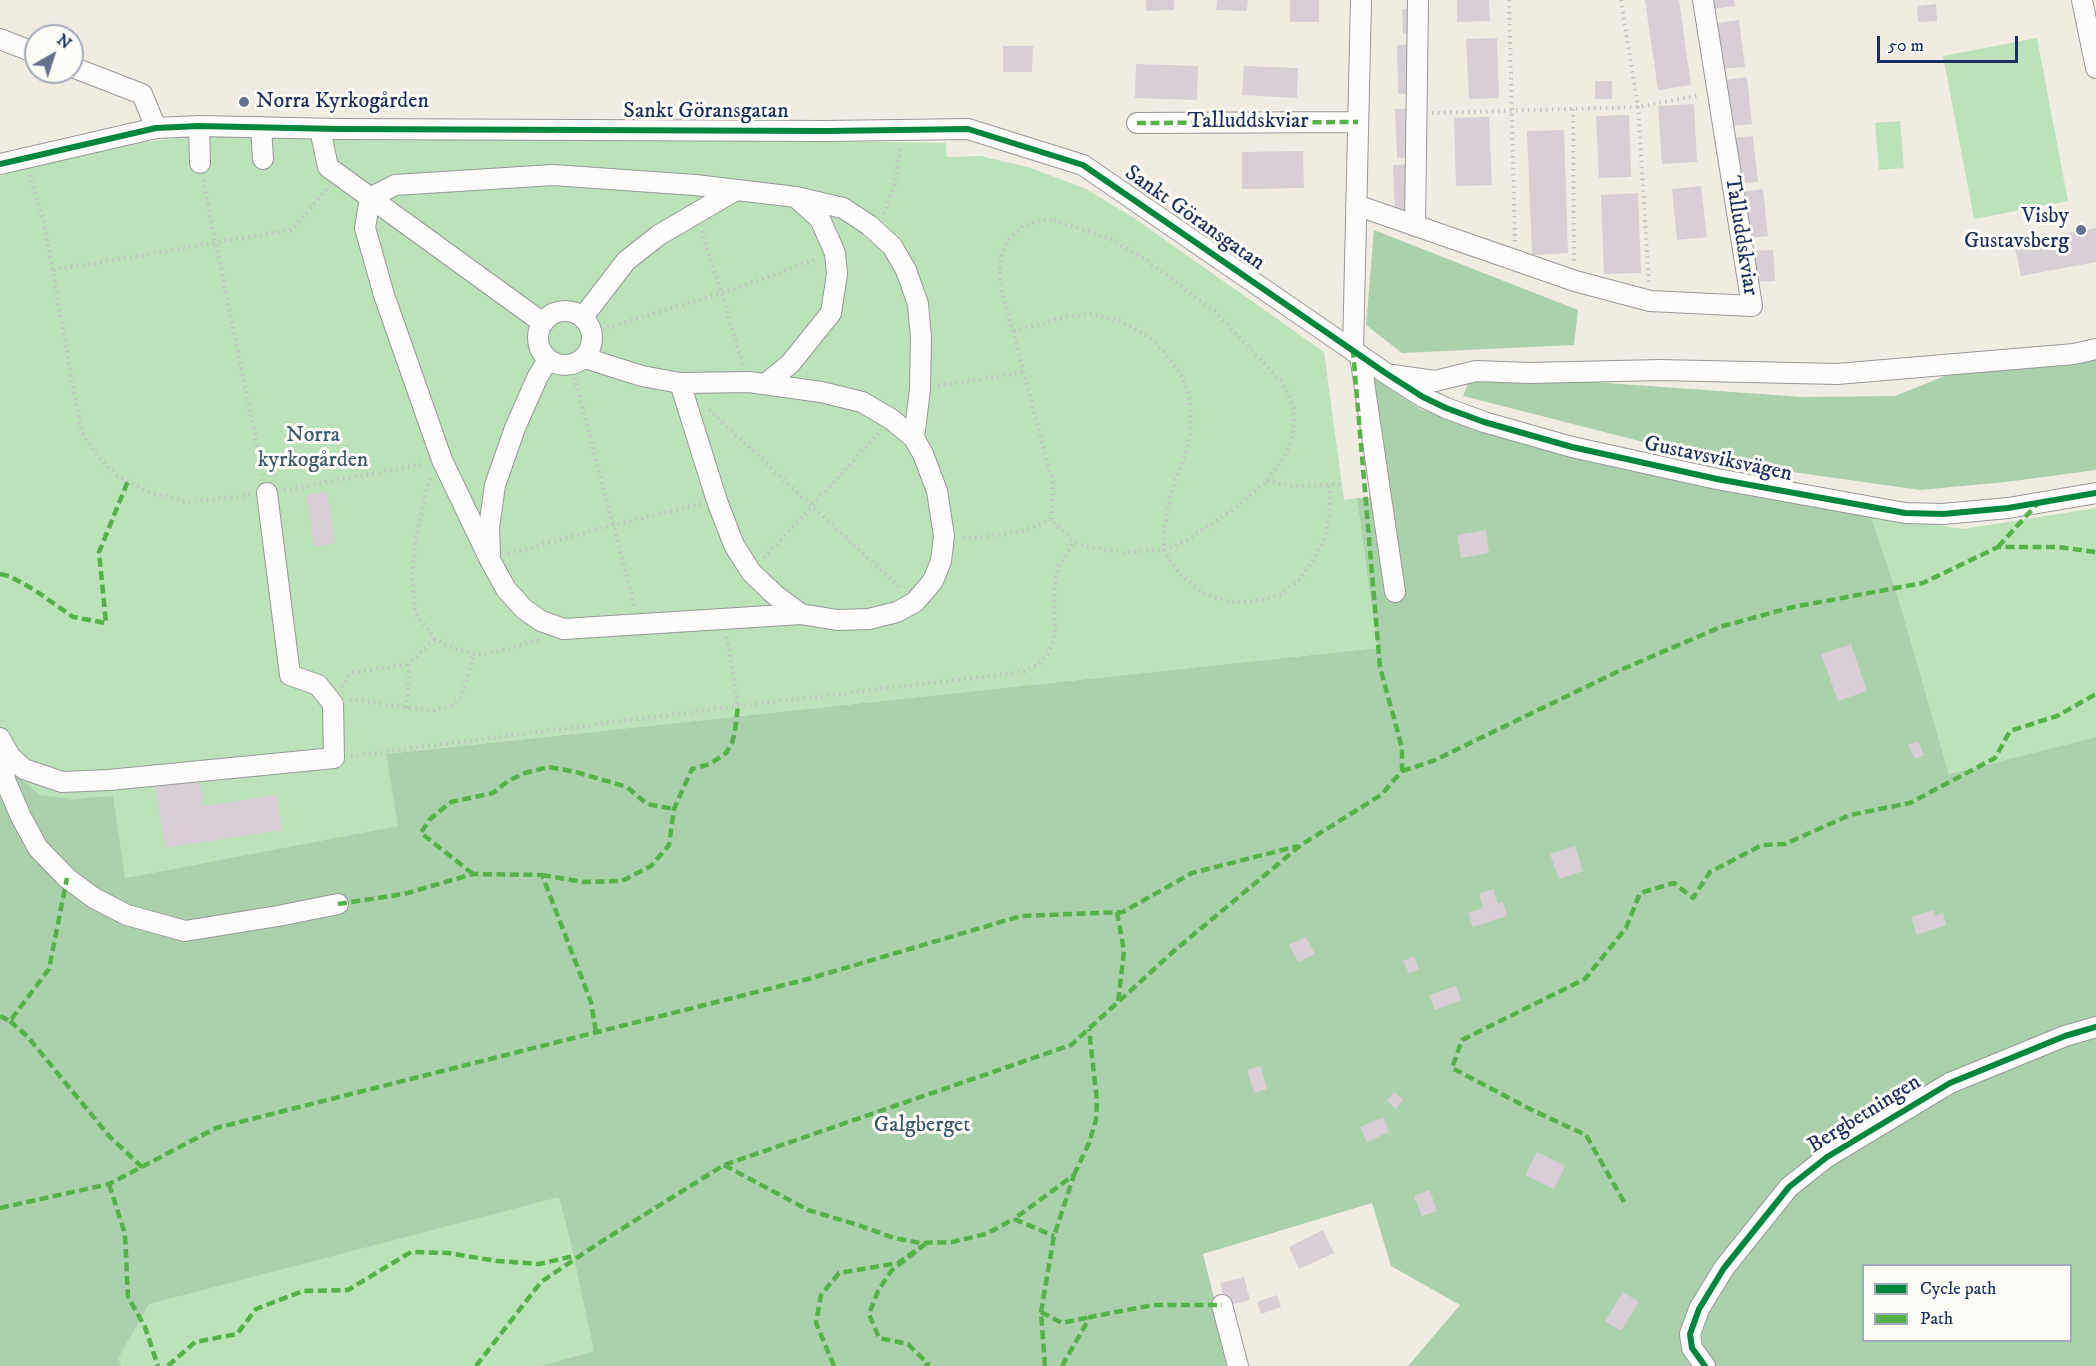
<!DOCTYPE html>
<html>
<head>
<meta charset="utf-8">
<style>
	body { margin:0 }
	#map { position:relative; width:2096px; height:1366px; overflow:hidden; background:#f1ece2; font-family:"IM FELL DW Pica",serif }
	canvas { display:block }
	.legend { position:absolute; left:1862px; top:1264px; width:210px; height:78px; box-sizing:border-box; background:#fdfcf7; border:2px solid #a3aaba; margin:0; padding:8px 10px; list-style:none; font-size:18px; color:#1b2f5e }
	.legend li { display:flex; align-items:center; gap:12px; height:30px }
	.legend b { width:30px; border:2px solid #a3aaba }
	.north { position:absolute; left:24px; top:24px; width:60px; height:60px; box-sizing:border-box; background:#fdfcf7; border:2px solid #a3aaba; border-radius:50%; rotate:39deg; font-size:16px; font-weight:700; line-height:24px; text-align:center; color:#1b2f5e }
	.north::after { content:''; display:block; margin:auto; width:21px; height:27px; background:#66718c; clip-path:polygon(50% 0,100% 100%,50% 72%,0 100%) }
	.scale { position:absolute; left:1877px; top:36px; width:141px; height:27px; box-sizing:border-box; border:3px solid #1b2f5e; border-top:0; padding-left:8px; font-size:18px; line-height:21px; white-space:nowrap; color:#1b2f5e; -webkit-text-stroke:4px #fdfcf7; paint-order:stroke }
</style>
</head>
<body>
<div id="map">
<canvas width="2096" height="1366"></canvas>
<ul class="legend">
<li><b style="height:8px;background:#00873e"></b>Cycle path</li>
<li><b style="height:8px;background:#55b248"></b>Path</li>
</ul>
<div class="north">N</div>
<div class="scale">50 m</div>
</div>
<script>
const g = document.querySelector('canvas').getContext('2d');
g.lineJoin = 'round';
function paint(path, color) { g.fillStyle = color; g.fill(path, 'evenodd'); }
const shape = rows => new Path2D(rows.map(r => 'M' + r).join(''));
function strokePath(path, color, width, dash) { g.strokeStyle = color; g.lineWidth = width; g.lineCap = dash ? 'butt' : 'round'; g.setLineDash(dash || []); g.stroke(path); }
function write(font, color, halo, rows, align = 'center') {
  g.font = font + ' "IM FELL DW Pica",serif'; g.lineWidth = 6; g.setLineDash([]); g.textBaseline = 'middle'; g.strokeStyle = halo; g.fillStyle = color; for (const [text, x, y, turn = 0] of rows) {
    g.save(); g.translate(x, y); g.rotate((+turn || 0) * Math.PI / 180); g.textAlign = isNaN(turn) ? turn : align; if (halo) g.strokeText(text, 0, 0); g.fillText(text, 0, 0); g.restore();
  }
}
paint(shape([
	[2037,38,2068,201,1974,219,1943,56],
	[1900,121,1904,168,1879,170,1875,123],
	[348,135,946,143,947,157,981,156,1031,168,1086,189,1134,218,1324,352,1344,500,1357,498,1377,648,386,754,399,826,125,878,1179,1161,1231,1366,597,1366,593,1351,539,1366,122,1366,118,1359,148,1305,0,1298,0,176,90,150,189,136],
	[2096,508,2096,737,1949,774,1897,594,1870,514,1963,529]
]), '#bbe2b9');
paint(shape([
	[1374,230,1578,310,1574,345,1402,353,1366,325],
	[2096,357,2096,470,2006,482,1920,490,1722,462,1463,396,1471,376,1495,375,1803,397,1895,396,1965,368],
	[1375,379,1422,410,1727,488,1870,514,1897,594,1949,774,2096,737,2096,1018,2060,1027,1946,1074,1822,1149,1691,1305,1680,1338,1687,1357,1694,1366,1408,1366,1460,1305,1391,1266,1372,1203,1203,1254,1231,1366,539,1366,594,1351,571,1243,559,1197,149,1304,118,1359,122,1366,0,1366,0,786,13,773,40,795,74,799,113,796,125,878,398,826,386,754,1377,648,1357,498,1385,497,1364,390],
	[2096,1037,2096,1366,1716,1366,1703,1349,1701,1330,1716,1295,1787,1205,1810,1179,1860,1145,1959,1088,2067,1044],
	[1864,1266,2070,1266,2070,1340,1864,1340]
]), '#abd0ac');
paint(shape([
	[1146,0,1174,0,1174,10,1146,11],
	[1217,0,1248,0,1247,11,1216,10],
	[1290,0,1319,0,1319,22,1290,22],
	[1457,0,1489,0,1490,21,1457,22],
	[1645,0,1679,0,1691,85,1658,90],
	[1713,0,1734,0,1735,6,1714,9],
	[1936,4,1937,21,1918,22,1917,6],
	[1420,8,1421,34,1403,34,1402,9],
	[1739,20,1745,67,1723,69,1718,23],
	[1497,38,1499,98,1469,99,1466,39],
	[1419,44,1421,93,1398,94,1397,45],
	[1003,46,1033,46,1032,72,1003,72],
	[1136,64,1198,66,1197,100,1135,98],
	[1244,66,1298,68,1297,98,1242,95],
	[1747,77,1752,124,1731,126,1725,80],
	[1595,81,1612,81,1612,99,1595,99],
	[1694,104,1697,162,1662,164,1658,106],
	[1418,108,1419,157,1397,158,1395,109],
	[1629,115,1631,177,1599,178,1596,116],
	[1489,117,1492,185,1456,186,1454,118],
	[1564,130,1568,253,1532,255,1527,131],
	[1753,136,1758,182,1737,184,1731,138],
	[1303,151,1304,188,1242,189,1242,152],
	[1416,164,1417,213,1395,214,1393,165],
	[1701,186,1707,237,1677,240,1672,189],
	[1763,189,1768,236,1747,238,1741,192],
	[1638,193,1641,273,1604,274,1601,195],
	[2096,228,2096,262,2021,276,2014,243],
	[1773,250,1775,281,1752,282,1751,251],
	[327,492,335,543,314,547,306,495],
	[1486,530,1489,553,1461,558,1457,535],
	[1851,644,1867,691,1838,701,1821,654],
	[1918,741,1924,755,1915,759,1908,745],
	[199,777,204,806,277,795,282,830,165,848,155,784],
	[1575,846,1583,871,1559,879,1550,854],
	[1493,889,1498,904,1503,902,1507,916,1473,927,1468,913,1483,908,1479,894],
	[1933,910,1935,916,1943,913,1946,925,1917,935,1911,917],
	[1306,937,1315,954,1298,962,1289,945],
	[1414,956,1419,969,1409,973,1403,961],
	[1456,986,1461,1000,1435,1010,1429,995],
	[1261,1066,1267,1089,1254,1093,1247,1070],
	[1394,1092,1403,1100,1396,1109,1387,1101],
	[1383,1117,1389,1132,1367,1142,1360,1127],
	[1537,1152,1565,1166,1554,1189,1525,1175],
	[1430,1190,1437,1211,1422,1216,1414,1196],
	[1323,1230,1334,1253,1299,1269,1289,1247],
	[1244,1277,1250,1300,1226,1306,1220,1283],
	[1623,1292,1639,1302,1621,1331,1605,1321],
	[1277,1295,1281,1307,1261,1314,1257,1302]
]), '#d7cfd5');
const minor = shape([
	[2082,0,2096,68],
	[0,39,36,53],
	[72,67,142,94,156,128],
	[1137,123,1358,122],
	[199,126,200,163],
	[261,127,263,159],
	[320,129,328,167,543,323],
	[0,164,156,128,199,126,338,129,827,131,968,129,1083,165,1387,374,1423,397,1446,408,1484,422,1572,447,1717,479,1905,513,1943,514,2008,508,2096,493],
	[1356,205,1575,281,1650,301,1752,306,1703,0],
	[1415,226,1418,0],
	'538 338a27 27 0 1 1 54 0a27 27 0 1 1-54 0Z',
	[583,317,626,261,659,235,736,190],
	[1353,351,1361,0],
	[1360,355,1395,592],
	[585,358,642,376,680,383,749,382,821,392,862,402,891,419,914,438,923,454,937,491,944,536,941,561,933,581,915,602,897,612,869,619,837,620,801,614,775,595,751,572,734,545,717,501,680,383],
	[1392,375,1435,381,1476,371,1530,373,1660,370,1837,374,2074,354,2096,349],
	[765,384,790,364,831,313,837,274,835,253,820,219,798,199],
	[490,554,489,528,495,485,515,428,538,376,548,360],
	[801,614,564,629,541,621,524,609,506,589,490,560,442,460,384,295,365,228,370,198,395,185,553,175,695,185,796,197,843,208,869,225,892,246,906,270,918,304,921,338,920,389,914,438],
	[0,738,10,756,24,769,62,782,109,780,334,758,333,704,318,685,290,675,267,493],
	[10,756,4,766,5,780,21,817,38,848,67,878,94,898,127,915,185,931,278,916,338,904],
	[1222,1305,1238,1366],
	[1705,1366,1692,1348,1690,1334,1699,1309,1724,1268,1789,1187,1827,1157,1950,1083,2065,1036,2096,1027]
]);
strokePath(minor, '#97989a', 22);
strokePath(shape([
	[1509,0,1515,242],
	[1621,0,1638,107,1649,283],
	[1573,109,1574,262],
	[1432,113,1638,107,1700,95],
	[30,175,44,222,81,431,97,455,115,474,148,492,187,502,250,495],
	[203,180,263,475],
	[884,214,895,183,900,149],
	[1054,220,1109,238,1146,260,1214,311,1282,382,1294,409,1293,435,1285,456,1267,481,1238,506,1187,540,1164,550,1126,553,1093,548,1074,542,1051,520,1053,483,1000,283,1000,259,1005,246,1014,234,1024,225,1036,221,1054,220],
	[702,231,743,364],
	[53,270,291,230,328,188],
	[596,331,721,293,817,259],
	[1014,331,1065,317,1092,314,1120,321,1144,334,1164,352,1180,373,1189,394,1191,428,1187,450,1171,492,1165,527,1164,550,1179,574,1205,594,1231,602,1250,602,1283,594,1302,577,1315,557,1326,535,1331,496,1328,485],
	[573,372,635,608],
	[938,386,1023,372],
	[709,410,901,589],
	[431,479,428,484,416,538,412,577,415,612,435,639,452,648,474,654,493,653,539,640],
	[1267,481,1294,486,1342,484],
	[284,490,424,464],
	[963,538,971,539,1022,531,1051,520],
	[508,554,613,525,701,504],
	[764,558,879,433],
	[727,637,738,706],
	[342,687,351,673,409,664],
	[350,701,359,700,407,708,434,710,451,706,461,697,474,654],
	[407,708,409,664,435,639],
	[351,756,738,706,1023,672,1039,664,1049,652,1055,633,1054,587,1059,565,1074,542]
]), '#c1c2c4', 4, [1.5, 4.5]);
strokePath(minor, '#fdfcfb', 20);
strokePath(shape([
	[1137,123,1358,122],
	[1998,547,2038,503],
	[0,574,9,576,33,589,73,617,106,623,99,552,128,481],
	[1402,771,1433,761,1625,668,1723,626,1793,607,1923,583,1998,547,2058,547,2096,552],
	[473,874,421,833,429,820,451,802,493,793,508,781,525,773,549,767,576,772,627,787,647,804,674,809],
	[542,875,583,882,622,881,651,866,669,845,674,809,692,769,710,764,726,753,732,743,735,731,738,706],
	[338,904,404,894,473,874,542,875,591,1002,596,1032],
	[1117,912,1124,951,1118,1003],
	[0,1016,10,1021,49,969,67,878],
	[10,1021,28,1037,109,1136,142,1167],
	[724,1165,808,1210,858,1225,894,1238,920,1243,952,1242,986,1234,1014,1219],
	[1074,1175,1089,1143,1096,1120,1097,1101,1089,1029],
	[109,1184,125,1234,128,1297,145,1327,158,1366],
	[1624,1202,1586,1135,1534,1111,1452,1068,1462,1040,1585,979,1626,928,1640,893,1674,883,1693,898,1710,872,1762,845,1785,844,1850,815,1910,803,1995,758,2010,731,2057,716,2096,694],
	[0,1208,109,1184,216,1128,808,979,1021,916,1123,912,1192,873,1298,846],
	[1041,1312,1062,1323,1090,1317],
	[168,1366,195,1342,237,1334,256,1309,303,1291,348,1290,411,1252,448,1253,497,1261,539,1264,574,1256],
	[476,1366,541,1282,596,1245,724,1165,1071,1045,1175,950,1301,845,1381,795,1402,771,1402,748,1380,667,1353,351],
	[834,1366,816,1323,821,1295,839,1273,898,1263,928,1242,891,1271,878,1291,869,1314,879,1338,908,1344,928,1364,925,1366],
	[1045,1366,1041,1312,1054,1236,1074,1175,1014,1219,1054,1236],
	[1062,1366,1090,1317,1153,1305,1222,1305]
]), '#55b248', 4.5, [9, 4.5]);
strokePath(shape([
	[0,164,156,128,199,126,338,129,827,131,968,129,1083,165,1387,374,1423,397,1446,408,1484,422,1572,447,1717,479,1905,513,1943,514,2008,508,2096,493],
	[1705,1366,1692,1348,1690,1334,1699,1309,1724,1268,1789,1187,1827,1157,1950,1083,2065,1036,2096,1027]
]), '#00873e', 6);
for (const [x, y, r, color] of [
	[244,102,6,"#66718c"],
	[2081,230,6,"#66718c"]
]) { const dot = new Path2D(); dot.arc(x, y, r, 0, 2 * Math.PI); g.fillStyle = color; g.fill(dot); strokePath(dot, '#fdfcf7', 2); }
write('22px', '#1b2f5e', '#fdfcf7', [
	["Norra Kyrkogården",256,102],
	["Visby",2069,217,"right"],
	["Gustavsberg",2069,242,"right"]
], 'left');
write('22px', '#1b2f5e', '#fdfcf7', [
	["Sankt Göransgatan",706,112],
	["Talluddskviar",1248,122],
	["Sankt Göransgatan",1194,219,35],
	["Talluddskviar",1740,236,81],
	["Gustavsviksvägen",1718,460,12],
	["Bergbetningen",1865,1115,-32]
]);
write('22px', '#385a6c', '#fdfcf7', [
	["Norra",313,436],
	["kyrkogården",313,461],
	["Galgberget",922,1126]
]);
</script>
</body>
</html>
